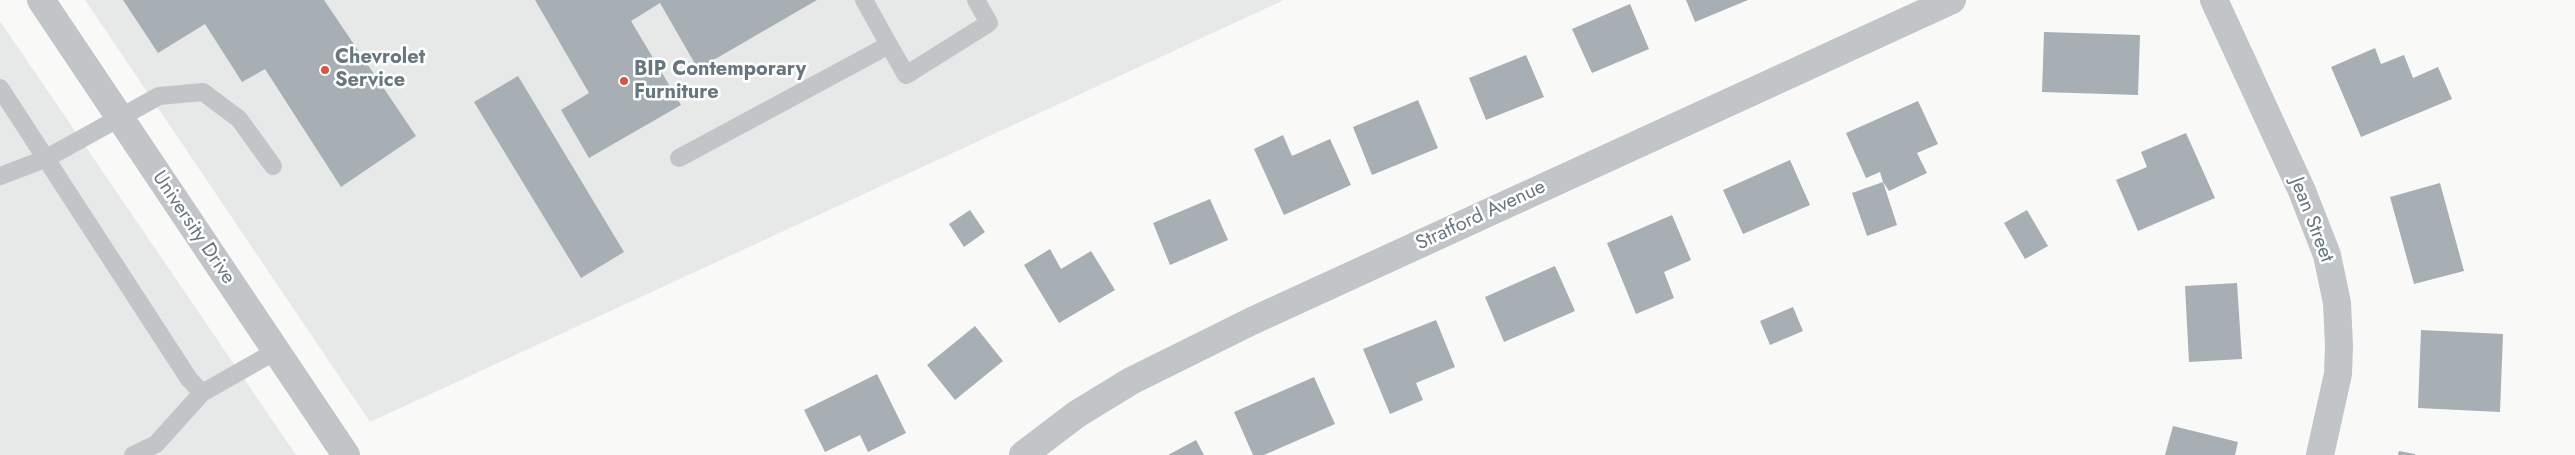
<!DOCTYPE html>
<html>
<head>
<meta charset="utf-8">
<style>
	body { margin:0 }
	canvas { display:block; background:#f9f9f8 }
</style>
</head>
<body>
<canvas width="2575" height="455"></canvas>
<script>
const g = document.querySelector('canvas').getContext('2d');
g.lineJoin = 'round';
function paint(path, color) { g.fillStyle = color; g.fill(path, 'evenodd'); }
const shape = rows => new Path2D(rows.map(r => 'M' + r).join(''));
function strokePath(path, color, width, dash) { g.strokeStyle = color; g.lineWidth = width; g.lineCap = dash ? 'butt' : 'round'; g.setLineDash(dash || []); g.stroke(path); }
function write(font, color, halo, rows, align = 'center') {
  g.font = font + ' Jost,sans-serif'; g.lineWidth = 5; g.setLineDash([]); g.textBaseline = 'middle'; g.strokeStyle = halo; g.fillStyle = color; for (const [text, x, y, turn = 0] of rows) {
    g.save(); g.translate(x, y); g.rotate((+turn || 0) * Math.PI / 180); g.textAlign = isNaN(turn) ? turn : align; if (halo) g.strokeText(text, 0, 0); g.fillText(text, 0, 0); g.restore();
  }
}
paint(shape([
	[85,0,1284,0,370,422],
	[0,21,296,455,0,455]
]), '#e7e9e8');
paint(shape([
	[123,0,324,0,416,136,341,187,265,69,242,82,205,24,158,53],
	[535,0,817,0,698,69,660,3,631,21,681,105,589,158,561,110,589,93],
	[1686,0,1748,0,1695,22],
	[1630,4,1649,49,1592,73,1572,29],
	[2044,32,2140,35,2138,95,2042,92],
	[2375,48,2381,64,2404,55,2413,78,2438,67,2452,99,2361,137,2331,67],
	[1526,55,1544,97,1486,120,1469,78],
	[518,76,624,252,581,278,474,102],
	[1418,100,1438,148,1372,175,1353,127],
	[1918,101,1938,144,1917,153,1927,173,1889,191,1883,182,1880,172,1866,178,1846,133],
	[2186,133,2215,198,2138,231,2116,180,2147,167,2141,152],
	[1283,135,1292,156,1330,139,1351,185,1284,215,1254,149],
	[1790,160,1810,205,1743,234,1723,190],
	[1883,182,1897,225,1867,236,1852,193],
	[2440,183,2464,271,2414,284,2390,197],
	[1210,199,1228,240,1170,265,1153,223],
	[970,210,985,232,964,247,949,224],
	[2027,210,2048,246,2025,259,2004,223],
	[1672,215,1691,260,1664,272,1674,298,1636,314,1607,243],
	[1050,249,1061,269,1091,251,1115,290,1059,323,1024,265],
	[1555,266,1575,311,1504,342,1485,297],
	[2237,283,2242,359,2189,362,2185,286],
	[1793,307,1803,331,1770,345,1760,321],
	[1436,320,1455,367,1416,383,1423,400,1390,414,1363,349],
	[975,326,1003,361,955,400,927,365],
	[2421,330,2503,334,2500,412,2418,408],
	[877,374,906,433,868,452,860,435,825,452,804,410],
	[1314,377,1335,424,1264,455,1253,455,1234,412],
	[2173,426,2238,442,2235,455,2165,455],
	[1196,440,1204,455,1168,455],
	[2399,451,2415,454,2415,455,2398,455]
]), '#a7afb4');
strokePath(shape([
	[889,45,906,75,989,23,976,0],
	[0,88,189,379,202,393,276,351],
	[679,158,889,45,864,0],
	[0,176,45,159,159,96,203,92,239,119,273,166],
	[133,455,156,444,202,393]
]), '#c1c5c8', 18);
strokePath(shape([
	[2214,0,2302,191,2327,255,2337,303,2339,346,2338,374,2320,455],
	[1023,455,1077,414,1131,381,1252,321,1952,0]
]), '#c1c5c8', 28);
strokePath(shape([
	[41,0,346,455]
]), '#c1c5c8', 28);
for (const [x, y, r, color] of [
	[325,70,5,"#d2583f"],
	[624,81,5,"#d2583f"]
]) { const dot = new Path2D(); dot.arc(x, y, r, 0, 2 * Math.PI); g.fillStyle = color; g.fill(dot); strokePath(dot, '#fff', 2); }
write('bold 20px', '#67777f', '#fff', [
	["Chevrolet",335,58],
	["Service",335,81],
	["BIP Contemporary",634,70],
	["Furniture",634,93]
], 'left');
write('20px', '#67777f', '#fff', [
	["Stratford Avenue",1481,216,-25],
	["Jean Street",2311,220,69],
	["University Drive",193,228,56]
]);
</script>
</body>
</html>
